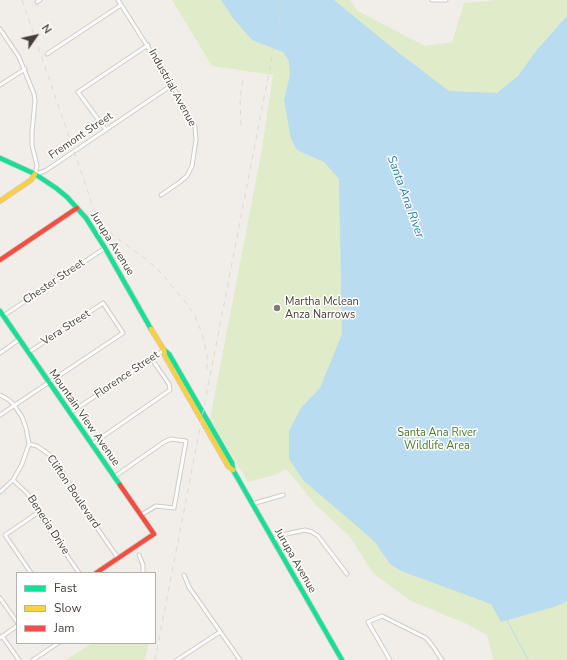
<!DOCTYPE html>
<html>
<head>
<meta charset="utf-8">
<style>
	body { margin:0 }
	#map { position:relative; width:567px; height:660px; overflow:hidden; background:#f1eeea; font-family:"Nunito Sans",sans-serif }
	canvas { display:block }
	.legend { position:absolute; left:16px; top:572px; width:140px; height:72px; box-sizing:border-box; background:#fff; border:1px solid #b5b2ae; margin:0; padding:5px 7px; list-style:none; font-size:12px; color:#473f35 }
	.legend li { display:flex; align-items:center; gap:8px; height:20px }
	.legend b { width:20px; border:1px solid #b5b2ae }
	.north { position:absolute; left:16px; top:16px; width:40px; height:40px; -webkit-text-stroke:3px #fff; paint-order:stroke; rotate:56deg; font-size:11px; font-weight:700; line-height:16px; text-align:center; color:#473f35 }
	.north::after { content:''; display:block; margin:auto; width:14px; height:18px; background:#473f35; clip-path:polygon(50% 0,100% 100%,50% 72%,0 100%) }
</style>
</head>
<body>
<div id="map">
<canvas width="567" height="660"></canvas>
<ul class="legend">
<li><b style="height:5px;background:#16e098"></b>Fast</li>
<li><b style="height:5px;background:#ffcf43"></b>Slow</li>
<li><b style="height:5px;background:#f24e42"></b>Jam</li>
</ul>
<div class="north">N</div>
</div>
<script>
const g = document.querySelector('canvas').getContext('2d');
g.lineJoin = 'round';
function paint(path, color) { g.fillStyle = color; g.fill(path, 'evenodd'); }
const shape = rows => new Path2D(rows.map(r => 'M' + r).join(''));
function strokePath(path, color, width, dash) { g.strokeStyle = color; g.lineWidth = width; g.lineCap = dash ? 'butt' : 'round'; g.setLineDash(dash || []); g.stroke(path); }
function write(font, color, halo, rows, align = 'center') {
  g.font = font + ' "Nunito Sans",sans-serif'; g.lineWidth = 3; g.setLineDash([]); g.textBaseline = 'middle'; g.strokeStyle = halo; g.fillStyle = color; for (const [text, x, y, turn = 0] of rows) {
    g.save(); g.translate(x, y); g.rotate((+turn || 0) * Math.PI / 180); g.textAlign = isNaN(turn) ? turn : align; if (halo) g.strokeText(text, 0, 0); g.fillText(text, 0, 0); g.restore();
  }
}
paint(shape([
	[172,0,350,0,358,11,425,46,452,42,464,3,496,0,567,0,567,660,493,660,487,635,467,624,409,600,373,573,350,537,315,504,286,469,275,475,248,482,210,419,262,149,273,75,212,66],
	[92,643,149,643,145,660,66,660]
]), '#e0ebc9');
paint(shape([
	[221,0,334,0,395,50,449,91,497,93,518,76,536,51,567,16,567,601,557,606,501,622,491,604,401,571,390,564,375,542,358,527,304,481,289,459,289,431,301,408,320,388,342,334,339,179,324,162,297,150,291,139,284,100,290,75,289,61,283,52,252,40,233,18]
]), '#b9dcf0');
strokePath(shape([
	[507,620,528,660]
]), '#b9dcf0', 1);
const street = shape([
	[118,0,172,85,195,127,196,140,192,166,187,176,180,182,161,195],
	[432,0,446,0],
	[37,2,40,0],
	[0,29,19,57,34,94,35,101,32,132,32,145,37,166,35,174,45,171,172,85],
	[47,54,121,5],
	[0,85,25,69],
	[106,130,78,92,148,45],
	[3,316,105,248],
	[0,353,20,339],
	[0,395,9,400,14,405,22,417,26,428,29,444,37,446,53,457,95,525,118,558],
	[70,413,164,350],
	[0,415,123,333,103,303,29,352],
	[92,444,170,390,169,384,151,358],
	[114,477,164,442,171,439,186,441,174,508,156,506,141,515],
	[13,480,27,493,45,523,79,573],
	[0,492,13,480,22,464,29,444],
	[252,504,283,495],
	[272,540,286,534,305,530,312,532,318,536,347,574],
	[139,555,143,565,143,573],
	[31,573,5,535,39,512],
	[184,575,189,587,240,660],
	[0,598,17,622],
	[2,636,19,660],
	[0,638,17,626],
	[33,660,58,643],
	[177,660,220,632],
	[390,660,368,622,382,616,426,638,432,645,442,660]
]);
const fast = shape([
	[0,158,35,174,56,188,67,197,86,218,105,248,151,329],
	[0,311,120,485],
	[164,350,169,354,232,463,233,470],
	[233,470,342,660]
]);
const slow = shape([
	[0,201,31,180,35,174],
	[151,329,164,350,165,356,228,466,233,470]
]);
const jam = shape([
	[0,260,77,208],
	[96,573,154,534,120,485]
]);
strokePath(street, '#cfccc7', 5);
strokePath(fast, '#d0cbc1', 6);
strokePath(slow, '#d0cbc1', 6);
strokePath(jam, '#d0cbc1', 6);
strokePath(street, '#fdfcfc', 3);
strokePath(fast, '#16e098', 4.5);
strokePath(slow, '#ffcf43', 4.5);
strokePath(jam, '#f24e42', 4.5);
strokePath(shape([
	[22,0,96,215,110,233,147,260,162,274,186,303,194,314,203,336,207,356,207,373],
	[241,125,240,98,243,80],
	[155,660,283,0]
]), '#d9d9d8', 1, [5, 5]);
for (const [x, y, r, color] of [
	[277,308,4,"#827c74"]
]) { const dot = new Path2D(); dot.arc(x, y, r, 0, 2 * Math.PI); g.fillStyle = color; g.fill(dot); strokePath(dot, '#fff', 1.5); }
write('11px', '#473f35', '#fff', [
	["Industrial Avenue",172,88,61],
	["Fremont Street",81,136,-34],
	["Jurupa Avenue",112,244,58],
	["Chester Street",54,282,-34],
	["Vera Street",66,328,-33],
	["Florence Street",127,375,-34],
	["Mountain View Avenue",84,418,55],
	["Clifton Boulevard",73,492,56],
	["Benecia Drive",48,525,57],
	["Jurupa Avenue",295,561,60]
]);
write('11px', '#473f35', '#fff', [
	["Martha Mclean",285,302],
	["Anza Narrows",285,315]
], 'left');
write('11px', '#4b7a27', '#fff', [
	["Santa Ana River",437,433],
	["Wildlife Area",437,446]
]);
write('italic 12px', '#2b7dad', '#fff', [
	["Santa Ana River",405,197,70]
]);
</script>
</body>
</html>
